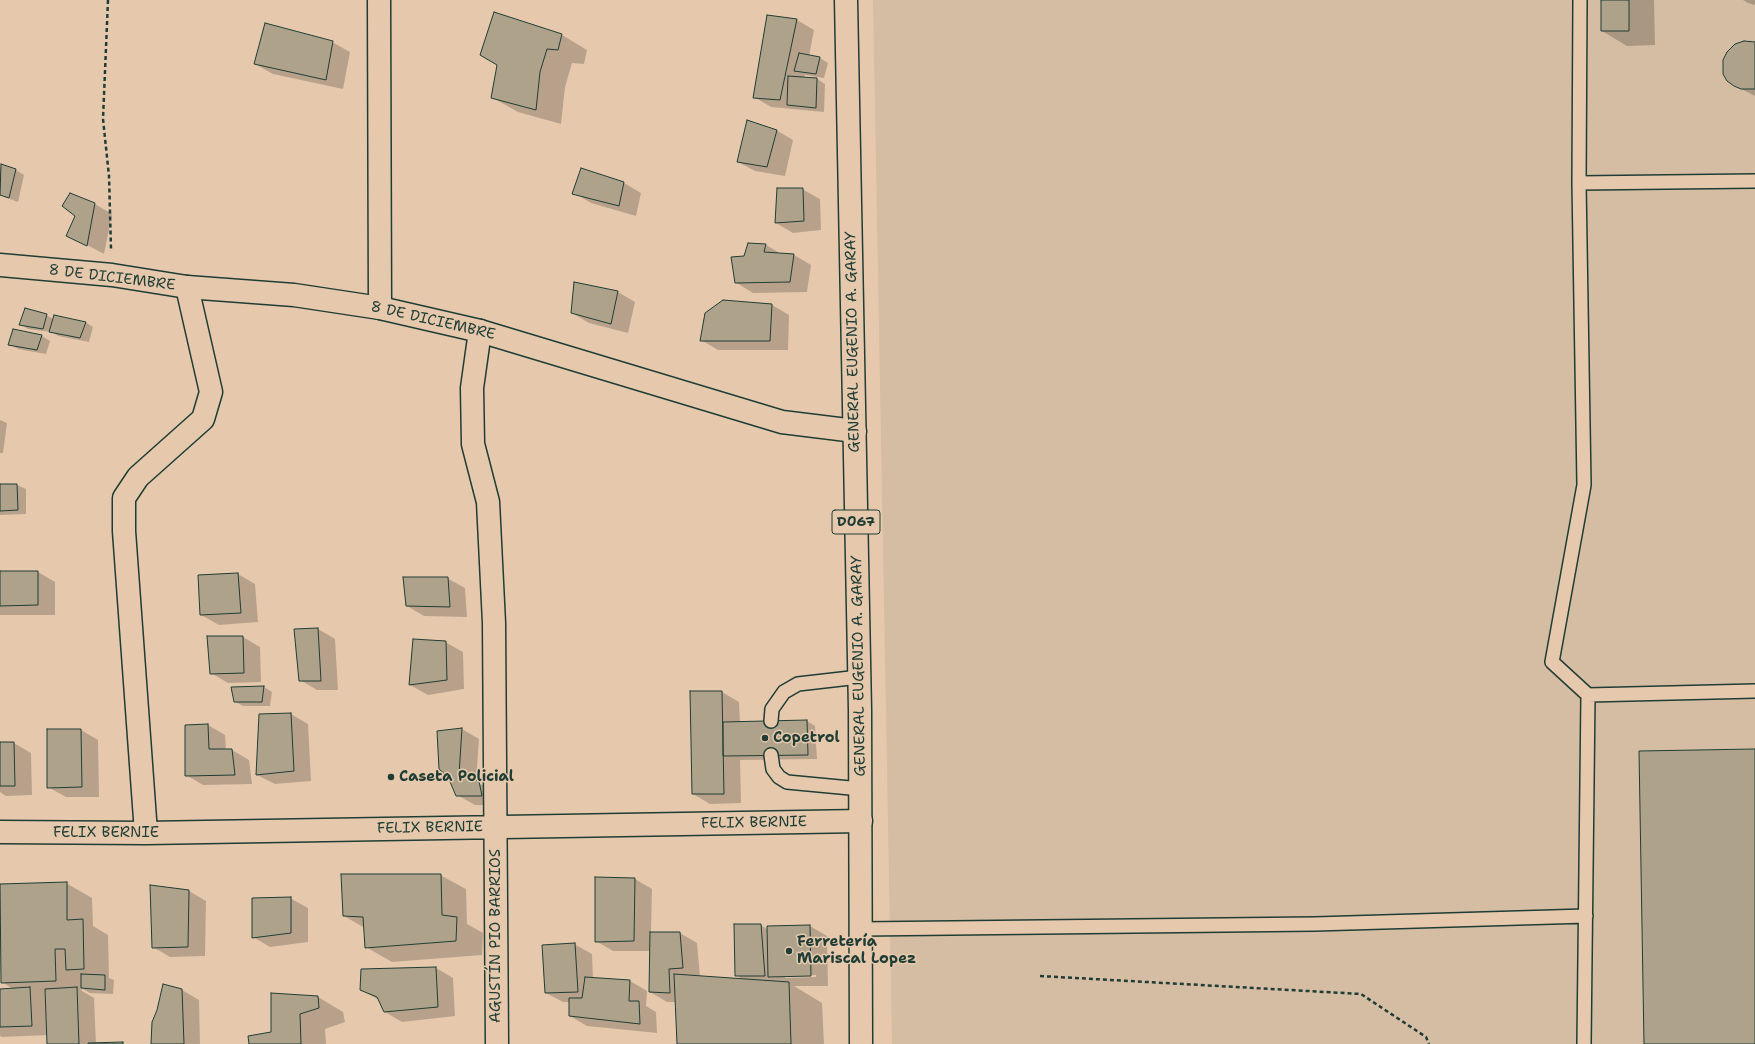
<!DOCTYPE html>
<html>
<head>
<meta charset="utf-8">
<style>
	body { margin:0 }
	canvas { display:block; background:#e6c9ad }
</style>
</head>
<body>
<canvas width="1755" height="1044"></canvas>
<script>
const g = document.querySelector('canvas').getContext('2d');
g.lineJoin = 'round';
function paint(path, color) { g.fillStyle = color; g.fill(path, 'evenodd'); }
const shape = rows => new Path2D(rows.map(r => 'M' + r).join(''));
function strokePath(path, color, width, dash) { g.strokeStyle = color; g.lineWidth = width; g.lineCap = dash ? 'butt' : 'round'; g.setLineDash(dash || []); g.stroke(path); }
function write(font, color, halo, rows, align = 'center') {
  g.font = font + ' "Shantell Sans",sans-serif'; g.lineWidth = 3; g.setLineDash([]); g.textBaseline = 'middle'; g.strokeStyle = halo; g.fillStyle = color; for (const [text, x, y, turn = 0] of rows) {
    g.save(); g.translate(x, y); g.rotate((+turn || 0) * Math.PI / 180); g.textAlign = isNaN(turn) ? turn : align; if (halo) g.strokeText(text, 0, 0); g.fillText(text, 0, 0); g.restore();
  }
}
paint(shape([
	[873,0,1755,0,1755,1044,892,1044]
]), '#d5bda3');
paint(shape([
	[1602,0,1654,0,1655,45,1627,46,1602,31],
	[1743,0,1755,0,1755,5,1748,3],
	[797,20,814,30,809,56,820,58,828,63,824,78,805,75,804,78,816,78,825,84,824,112,771,107,754,97],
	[562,35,587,50,584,64,572,63,565,87,561,124,518,112,493,98],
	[332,42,350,52,343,89,273,74,255,64],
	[1755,43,1755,96,1730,83],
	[776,130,793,140,785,176,755,171,738,162],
	[1,166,16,170,24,175,18,202,0,195,0,170],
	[582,169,624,183,641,193,636,216,591,203,574,193],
	[802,189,820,199,821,230,793,233,776,223],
	[70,194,95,204,112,214,104,254,68,235,77,215],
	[749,244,766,245,783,255,794,255,811,265,807,292,753,293,735,282],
	[575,283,618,292,635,302,628,333,589,323,572,313],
	[723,301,772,305,789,315,788,350,718,350,701,340],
	[46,315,53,319,85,322,93,327,89,342,58,336,52,332,28,329,20,324],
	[14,331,42,336,50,341,46,354,18,349,9,344],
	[0,420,7,423,3,453,0,453],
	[0,485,17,485,26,489,26,514,0,515],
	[0,572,38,572,55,582,55,615,0,615],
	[238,574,255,584,258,622,219,625,201,615],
	[447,578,465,588,467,617,424,616,407,606],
	[318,629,335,639,338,690,317,690,300,680],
	[243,637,260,647,261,682,228,683,211,673],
	[445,642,463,652,464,689,428,695,410,685],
	[264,687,272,692,270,706,243,706,234,701],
	[691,692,722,692,739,702,740,723,807,721,815,726,817,759,740,760,741,803,710,804,693,794],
	[291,714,308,724,311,781,275,784,257,775],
	[208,725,225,735,226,750,232,750,249,760,252,784,203,785,186,775],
	[462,729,479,739,476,782,496,792,499,805,475,805,457,795],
	[81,730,98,740,99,797,66,797,48,787],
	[0,743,14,743,31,753,32,795,6,796,0,792],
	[440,875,466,889,467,924,483,933,482,955,392,962,366,947,365,928,344,916],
	[635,879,652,889,651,933,680,933,697,943,700,977,744,980,736,975,761,925,768,930,810,926,827,936,828,986,794,986,822,1003,824,1044,678,1044,676,1002,667,1002,650,992,650,951,613,951,596,941],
	[816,975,816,977,785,978,785,976],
	[66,883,92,898,93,926,108,935,109,978,114,980,113,994,90,993,81,988,82,991,94,998,96,1044,124,1044,48,1044,48,1035,2,1037,0,1036,0,990,13,989,2,982,0,885],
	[189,891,206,901,205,956,170,957,153,947],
	[290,898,308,908,308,942,270,947,253,937],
	[574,944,592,954,593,978,630,981,647,991,646,1006,656,1012,657,1033,587,1026,570,1016,570,1002,563,1002,546,993],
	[436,968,453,978,455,1016,402,1022,385,1012,379,1000,361,990],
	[182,990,199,1000,200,1044,152,1044],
	[318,997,343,1012,345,1022,325,1029,326,1044,250,1044,272,1033]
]), '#0003');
const building = shape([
	[1601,0,1629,0,1629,31,1601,31,1601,0],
	[494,12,562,34,558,50,547,49,540,72,536,110,491,98,497,65,480,55,494,12],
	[767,15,797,19,780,100,753,98,767,15],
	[265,23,333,41,326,80,254,64,265,23],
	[1744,41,1755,42,1755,89,1741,89,1734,86,1727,81,1723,74,1723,60,1727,52,1735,44,1744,41],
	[799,53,820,57,816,74,794,71,799,53],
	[788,76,817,78,816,108,787,105,788,76],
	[747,120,777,130,767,167,737,162,747,120],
	[1,164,16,169,9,198,0,195,1,164],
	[581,168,624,182,619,206,572,194,581,168],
	[777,188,803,188,804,221,775,223,777,188],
	[70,193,95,203,87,246,66,236,75,216,62,206,70,193],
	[748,243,766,244,764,252,794,254,790,282,735,283,731,257,744,256,748,243],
	[574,282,618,291,611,324,571,313,574,282],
	[723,300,772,304,770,341,700,341,705,313,723,300],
	[25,308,47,314,43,329,19,325,25,308],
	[54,315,86,322,80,338,49,332,54,315],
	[13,329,42,335,37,350,8,345,13,329],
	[0,484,17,484,18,510,0,511,0,484],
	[0,571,38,571,38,605,0,606,0,571],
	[238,573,241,613,200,615,198,575,238,573],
	[403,577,448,577,450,607,406,606,403,577],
	[318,628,321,681,299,681,294,629,318,628],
	[207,636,243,636,244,673,210,674,207,636],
	[413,639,446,641,447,680,409,685,413,639],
	[264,686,262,702,234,702,231,687,264,686],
	[690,691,722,691,724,794,692,794,690,691],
	[291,713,294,771,256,775,259,714,291,713],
	[807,720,808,755,723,756,723,722,807,720],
	[208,724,209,749,232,749,235,775,185,776,185,725,208,724],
	[462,728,459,775,479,781,482,796,456,796,448,777,439,769,437,731,462,728],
	[47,729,81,729,82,787,47,788,47,729],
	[0,742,14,742,15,786,0,786,0,742],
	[1755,749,1755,1044,1644,1044,1639,751,1755,749],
	[341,874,441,874,442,915,457,917,456,941,365,948,363,917,343,916,341,874],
	[595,877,635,878,634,941,595,942,595,877],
	[67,882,67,920,83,919,84,969,66,970,65,949,55,949,56,981,1,983,0,884,67,882],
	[150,885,189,890,188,947,152,948,150,885],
	[291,897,291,933,252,938,252,898,291,897],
	[734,924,761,924,765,976,735,976,734,924],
	[810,925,811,976,768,977,767,926,810,925],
	[650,932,680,932,683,968,669,969,670,993,649,992,650,932],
	[575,943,578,992,545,993,542,945,575,943],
	[436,967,438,1007,384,1012,377,997,360,990,361,969,436,967],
	[81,974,105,975,105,990,81,988,81,974],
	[674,974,789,982,791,1044,677,1044,674,974],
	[585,977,630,980,629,1001,639,1001,640,1024,569,1016,569,998,582,998,585,977],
	[163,984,182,989,184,1044,151,1044,152,1022,157,1010,163,984],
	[30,987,32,1026,0,1027,0,989,30,987],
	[77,987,79,1044,47,1044,45,989,77,987],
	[271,993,318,996,319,1008,300,1014,301,1044,249,1044,248,1036,271,1032,271,993],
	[123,1042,123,1044,88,1044,88,1043,123,1042]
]);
paint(building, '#aea28b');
strokePath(building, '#1f3d34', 1);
const lane = shape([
	[1580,0,1579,183,1584,485,1552,662,1588,695,1584,1044],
	[1579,183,1755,181],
	[1588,695,1755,691],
	[771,721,772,709,784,692,798,684,859,677],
	[771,755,773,769,779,777,787,782,861,789],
	[861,929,1315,924,1586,916]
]);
const street = shape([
	[379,0,380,308],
	[480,331,472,388,473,444,488,502,494,623,497,1044],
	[0,832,146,833,861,821],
	[146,833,124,531,124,498,138,477,203,419,211,392,187,287]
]);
const secondary = shape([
	[0,265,112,275,187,287,294,295,380,308,480,331,782,422,855,431]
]);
const primary = shape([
	[846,0,860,710,861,1044]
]);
strokePath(lane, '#1f3d34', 16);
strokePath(street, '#1f3d34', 25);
strokePath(secondary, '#1f3d34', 25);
strokePath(primary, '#1f3d34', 25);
strokePath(shape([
	[108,0,103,119,109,176,111,249],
	[1040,976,1361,994,1426,1037,1429,1044]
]), '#1f3d34', 2.5, [4, 3]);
strokePath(lane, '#e6c9ad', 13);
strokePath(street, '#e6c9ad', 22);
strokePath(secondary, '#e6c9ad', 22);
strokePath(primary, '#e6c9ad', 22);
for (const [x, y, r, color] of [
	[765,738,4,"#1f3d34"],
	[391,777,4,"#1f3d34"],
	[789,951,4,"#1f3d34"]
]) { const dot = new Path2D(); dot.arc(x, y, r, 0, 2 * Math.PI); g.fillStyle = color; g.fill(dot); strokePath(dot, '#e6c9ad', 1.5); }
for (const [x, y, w] of [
	[856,522,48]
]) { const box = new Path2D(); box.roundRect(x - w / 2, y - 12, w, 24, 3); g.fillStyle = '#e6c9ad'; g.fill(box); strokePath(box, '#1f3d34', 1); }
write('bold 14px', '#1f3d34', null, [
	["D067",856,522]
]);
write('15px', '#1f3d34', '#e6c9ad', [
	["8 DE DICIEMBRE",112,278,7],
	["8 DE DICIEMBRE",433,321,13],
	["GENERAL EUGENIO A. GARAY",853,342,-91],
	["GENERAL EUGENIO A. GARAY",859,666,-91],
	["FELIX BERNIE",754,823,-1],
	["FELIX BERNIE",430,828,-1],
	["FELIX BERNIE",106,833],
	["AGUSTÍN PIO BARRIOS",496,936,-90]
]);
write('bold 15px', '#1f3d34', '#e6c9ad', [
	["Copetrol",773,738],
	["Caseta Policial",399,777],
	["Ferretería",797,942],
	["Mariscal Lopez",797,959]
], 'left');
</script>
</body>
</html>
